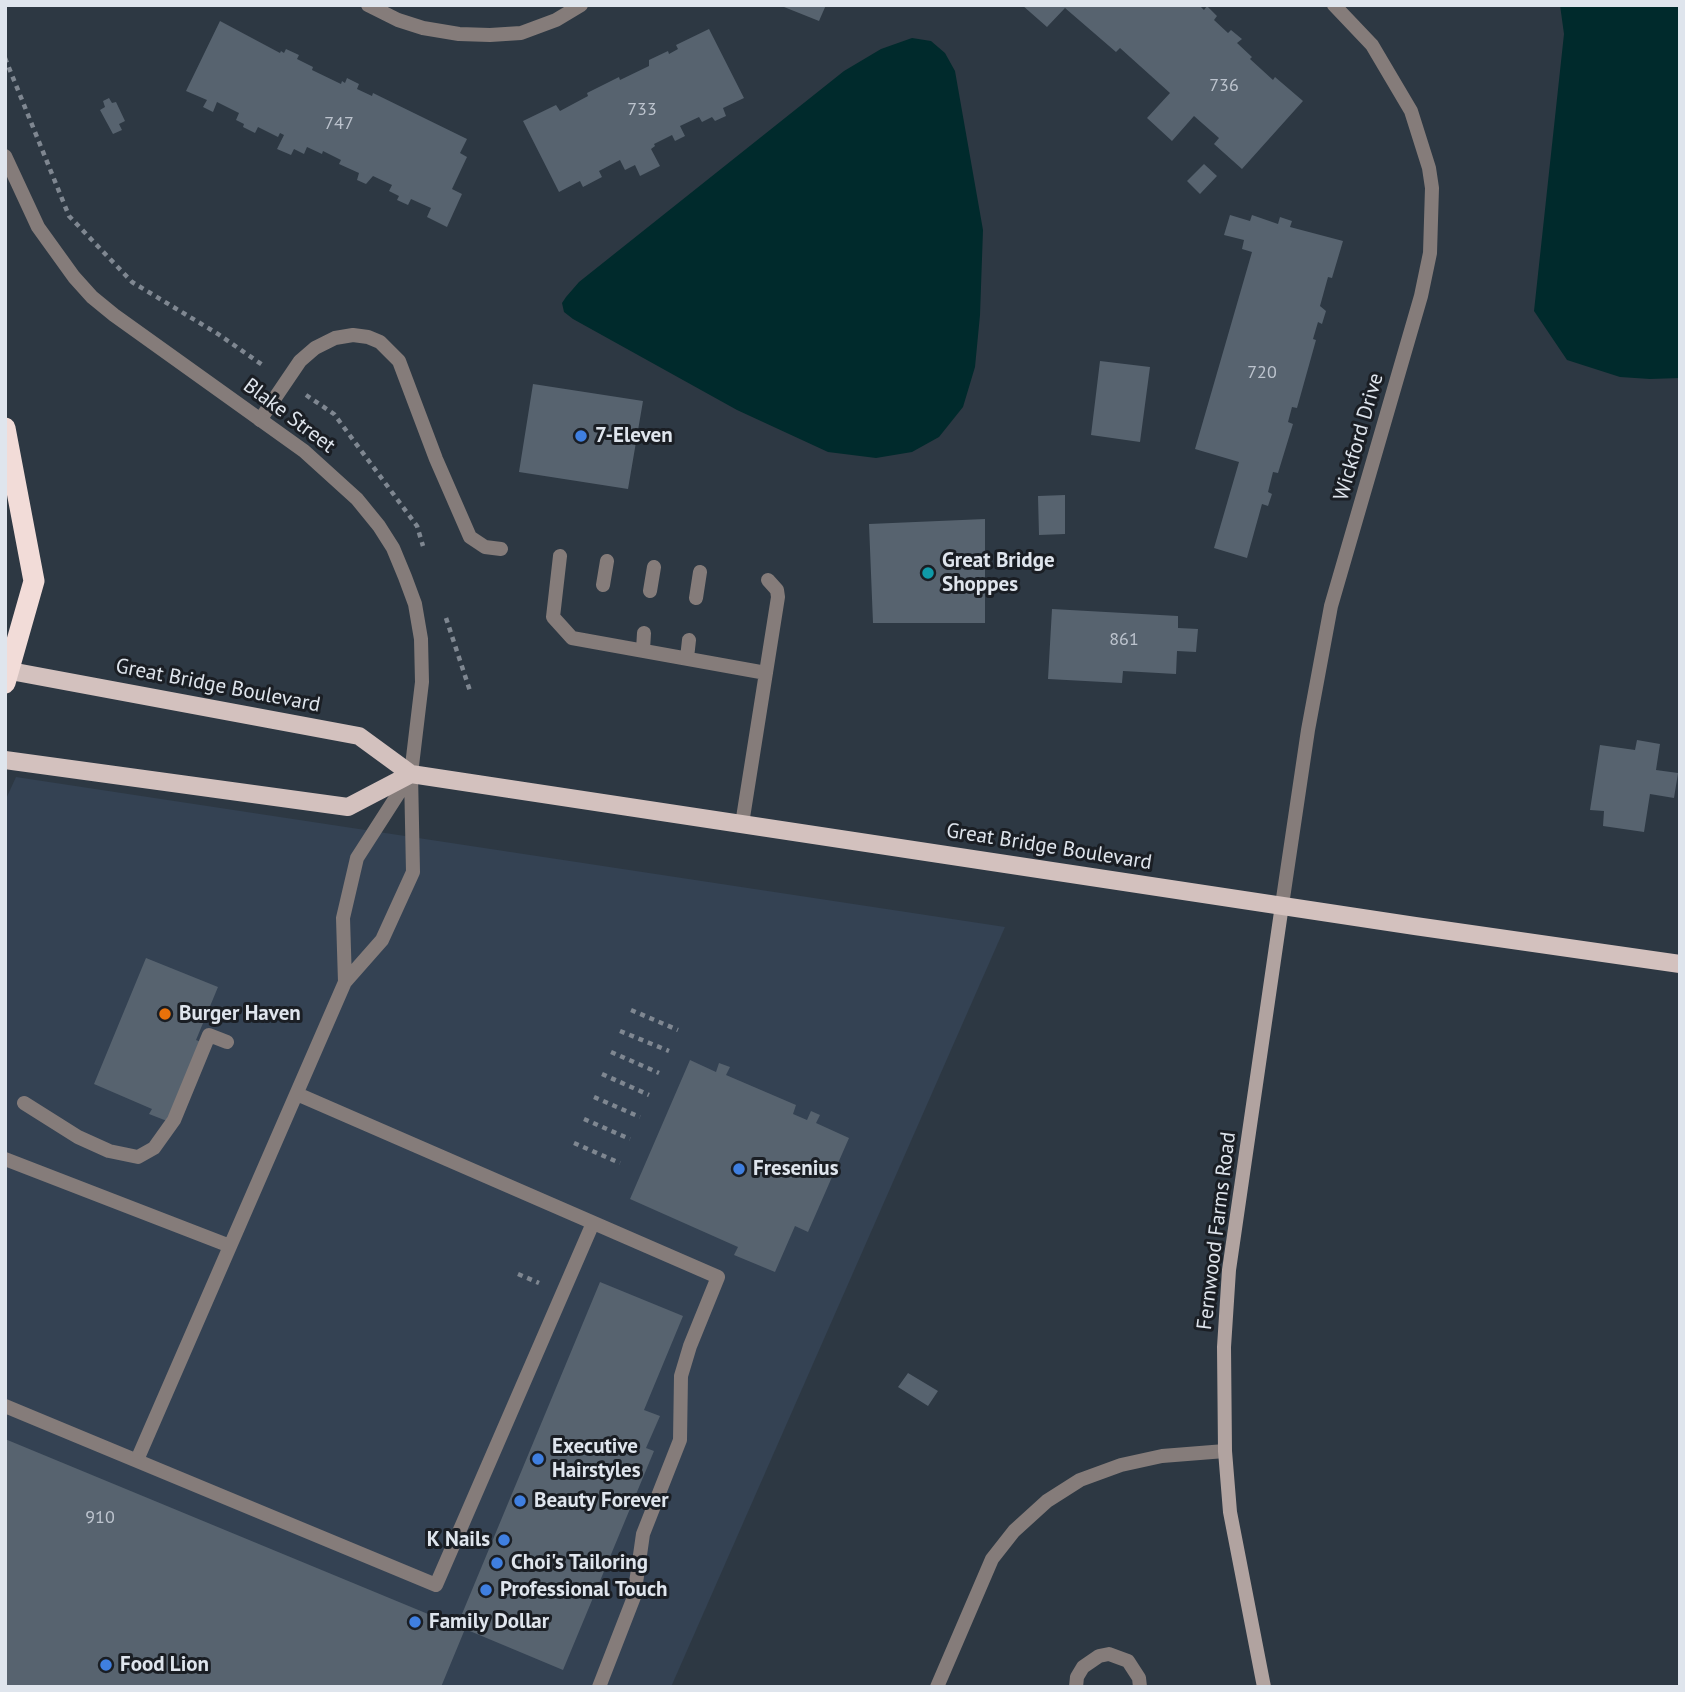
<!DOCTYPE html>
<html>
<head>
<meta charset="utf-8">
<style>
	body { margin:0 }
	#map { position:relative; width:1685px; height:1692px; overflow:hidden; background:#2d3843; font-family:"PT Sans",sans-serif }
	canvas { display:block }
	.frame { position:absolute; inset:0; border:7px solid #dfe5ed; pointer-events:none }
</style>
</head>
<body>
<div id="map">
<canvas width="1685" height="1692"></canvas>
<div class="frame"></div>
</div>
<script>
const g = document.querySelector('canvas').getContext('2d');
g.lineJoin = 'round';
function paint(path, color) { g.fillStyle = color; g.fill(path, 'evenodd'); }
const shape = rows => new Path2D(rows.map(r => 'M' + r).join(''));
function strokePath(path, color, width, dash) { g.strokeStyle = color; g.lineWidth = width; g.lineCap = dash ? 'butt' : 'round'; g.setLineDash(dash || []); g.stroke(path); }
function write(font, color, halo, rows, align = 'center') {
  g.font = font + ' "PT Sans",sans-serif'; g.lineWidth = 6; g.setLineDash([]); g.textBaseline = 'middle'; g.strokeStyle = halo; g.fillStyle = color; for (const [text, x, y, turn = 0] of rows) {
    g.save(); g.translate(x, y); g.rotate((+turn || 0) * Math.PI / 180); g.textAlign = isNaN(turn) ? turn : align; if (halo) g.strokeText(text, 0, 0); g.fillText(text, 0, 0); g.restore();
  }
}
paint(shape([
	[16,777,1005,927,671,1687,5,1687,5,801]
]), '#344253');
paint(shape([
	[1560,5,1680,5,1680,378,1650,379,1620,377,1567,360,1534,311,1564,34],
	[912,38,931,41,945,53,955,71,983,230,980,315,975,367,963,407,939,437,912,452,876,458,828,452,737,410,573,319,564,312,562,303,566,297,579,282,844,71,881,49]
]), '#002a2c');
paint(shape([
	[779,5,826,5,819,21],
	[1022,5,1199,5,1204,10,1207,6,1217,16,1214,20,1228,33,1231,30,1242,39,1237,43,1252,57,1250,59,1273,80,1275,77,1303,101,1242,169,1214,144,1219,138,1194,116,1172,141,1147,118,1170,93,1120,48,1116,52,1065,8,1047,27],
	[220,21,280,53,281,51,284,53,286,49,299,55,297,59,313,67,312,70,341,84,342,81,345,83,347,78,359,84,357,89,372,96,373,93,467,139,460,153,467,157,452,189,462,194,447,227,427,217,431,208,411,199,408,205,397,200,399,196,389,191,392,185,373,176,366,184,357,180,359,173,339,164,341,160,323,151,322,154,307,147,304,154,294,149,291,155,277,149,284,135,280,133,278,137,258,127,255,133,243,127,244,124,236,120,239,113,217,102,213,112,203,107,207,100,186,91],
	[709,29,744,98,723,108,726,116,715,121,712,117,702,122,699,117,680,126,685,136,675,141,672,135,654,144,655,146,651,149,660,166,640,176,635,165,625,170,620,160,599,171,602,177,583,187,580,181,559,192,523,121,556,105,560,111,588,96,587,93,619,77,620,80,649,66,649,60,668,51,669,54,678,49,676,45],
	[109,98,112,103,116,102,125,121,119,124,122,130,113,134,100,110,105,107,103,101],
	[1204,164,1217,176,1200,194,1187,181],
	[1230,215,1250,221,1252,215,1278,224,1280,217,1292,221,1290,227,1343,241,1332,278,1328,277,1320,306,1326,311,1322,324,1318,322,1313,339,1316,340,1297,408,1292,407,1288,422,1293,424,1278,473,1273,472,1268,492,1272,494,1268,506,1262,504,1247,558,1214,548,1239,462,1195,449,1252,252,1242,249,1244,240,1224,235],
	[1100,361,1150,367,1140,442,1091,435],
	[533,384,643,401,628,489,519,472],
	[1065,495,1065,534,1039,535,1038,496],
	[985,519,985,623,873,623,869,524],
	[1052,609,1178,616,1178,628,1198,629,1196,652,1177,651,1176,674,1123,671,1122,683,1048,679],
	[1637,740,1660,744,1656,770,1678,773,1674,798,1650,794,1644,832,1603,826,1604,811,1590,810,1600,745,1635,750],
	[146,958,218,987,196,1040,201,1042,167,1121,149,1114,152,1109,94,1084],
	[690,1060,716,1072,719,1063,730,1067,726,1075,796,1105,793,1114,807,1120,811,1111,820,1115,816,1123,849,1138,808,1232,795,1226,775,1272,734,1255,738,1247,630,1199],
	[600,1282,683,1316,644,1410,660,1416,646,1448,654,1451,563,1670,465,1629,441,1687,5,1687,5,1439,457,1626],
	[908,1373,938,1391,928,1406,898,1387]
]), '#57636f');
strokePath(shape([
	[5,58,69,216,132,282,218,334,264,366],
	[306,395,334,414,417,526,423,546],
	[446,618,471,694],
	[631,1010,678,1030],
	[620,1031,669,1051],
	[611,1052,659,1073],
	[602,1074,649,1095],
	[594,1097,640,1117],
	[584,1119,630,1139],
	[574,1143,620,1163],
	[518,1274,539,1283]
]), '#7f8791', 4.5, [5, 5]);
strokePath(shape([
	[260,420,300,361,315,348,335,338,353,335,368,337,380,342,399,361,436,459,470,537,485,547,501,549],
	[560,556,553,617,572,638,766,673],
	[603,585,607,561],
	[650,591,654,567],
	[696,598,700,572],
	[643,650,644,633],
	[687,658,689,640],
	[742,824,778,597,777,590,768,580],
	[297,1094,718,1277,690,1346,681,1376,680,1440,643,1534,634,1597,599,1687],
	[24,1103,78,1137,109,1151,138,1157,154,1148,174,1120,209,1035,227,1042],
	[5,1159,230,1246],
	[5,1406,436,1585,593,1223],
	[137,1460,345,982,382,940,413,872,411,774,357,858,343,918,345,982],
	[1076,1687,1077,1677,1083,1667,1099,1656,1109,1654,1128,1661,1139,1678,1140,1687]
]), '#857c7a', 14);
strokePath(shape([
	[368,5,398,20,423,28,459,34,490,35,521,33,556,20,581,5],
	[5,156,38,227,74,277,92,297,114,315,304,451,357,499,379,526,393,548,405,577,415,604,421,639,422,682,411,774],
	[1282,905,1308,730,1331,606,1421,296,1430,253,1432,188,1429,168,1411,111,1372,45,1334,5],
	[937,1687,992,1559,1014,1531,1047,1501,1080,1480,1121,1465,1162,1456,1225,1451]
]), '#857c7a', 14);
strokePath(shape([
	[1264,1687,1230,1512,1225,1451,1224,1347,1229,1270,1282,905]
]), '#b1a3a0', 14);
strokePath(shape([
	[5,670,359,736,411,774,1415,926,1680,964],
	[5,760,348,807,411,774]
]), '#d3c1be', 18);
strokePath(shape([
	[5,428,34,581,5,683]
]), '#f2dcd8', 21);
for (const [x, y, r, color] of [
	[581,436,7,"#3f7fe0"],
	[928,573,7,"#0f9aa8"],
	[165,1014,7,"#e8710a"],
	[739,1169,7,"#3f7fe0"],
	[538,1459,7,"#3f7fe0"],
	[520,1501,7,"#3f7fe0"],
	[504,1540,7,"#3f7fe0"],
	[497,1563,7,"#3f7fe0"],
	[486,1590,7,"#3f7fe0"],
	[415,1622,7,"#3f7fe0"],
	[106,1665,7,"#3f7fe0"]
]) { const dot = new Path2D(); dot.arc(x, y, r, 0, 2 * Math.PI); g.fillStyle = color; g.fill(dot); strokePath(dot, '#1a1e24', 2.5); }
write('18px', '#bdc4ce', null, [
	["736",1224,86],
	["733",642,110],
	["747",339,124],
	["720",1262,373],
	["861",1124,640],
	["910",100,1518]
]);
write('21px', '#dfe5ed', '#1a1e24', [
	["Blake Street",289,416,37],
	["Wickford Drive",1359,437,-74],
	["Great Bridge Boulevard",218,686,11],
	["Great Bridge Boulevard",1049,847,9],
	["Fernwood Farms Road",1217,1231,-83]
]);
write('bold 21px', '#dfe5ed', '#1a1e24', [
	["7-Eleven",595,436],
	["Great Bridge",942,561],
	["Shoppes",942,585],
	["Burger Haven",179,1014],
	["Fresenius",753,1169],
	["Executive",552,1447],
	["Hairstyles",552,1471],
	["Beauty Forever",534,1501],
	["K Nails",490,1540,"right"],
	["Choi's Tailoring",511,1563],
	["Professional Touch",500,1590],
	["Family Dollar",429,1622],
	["Food Lion",120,1665]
], 'left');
</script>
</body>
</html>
